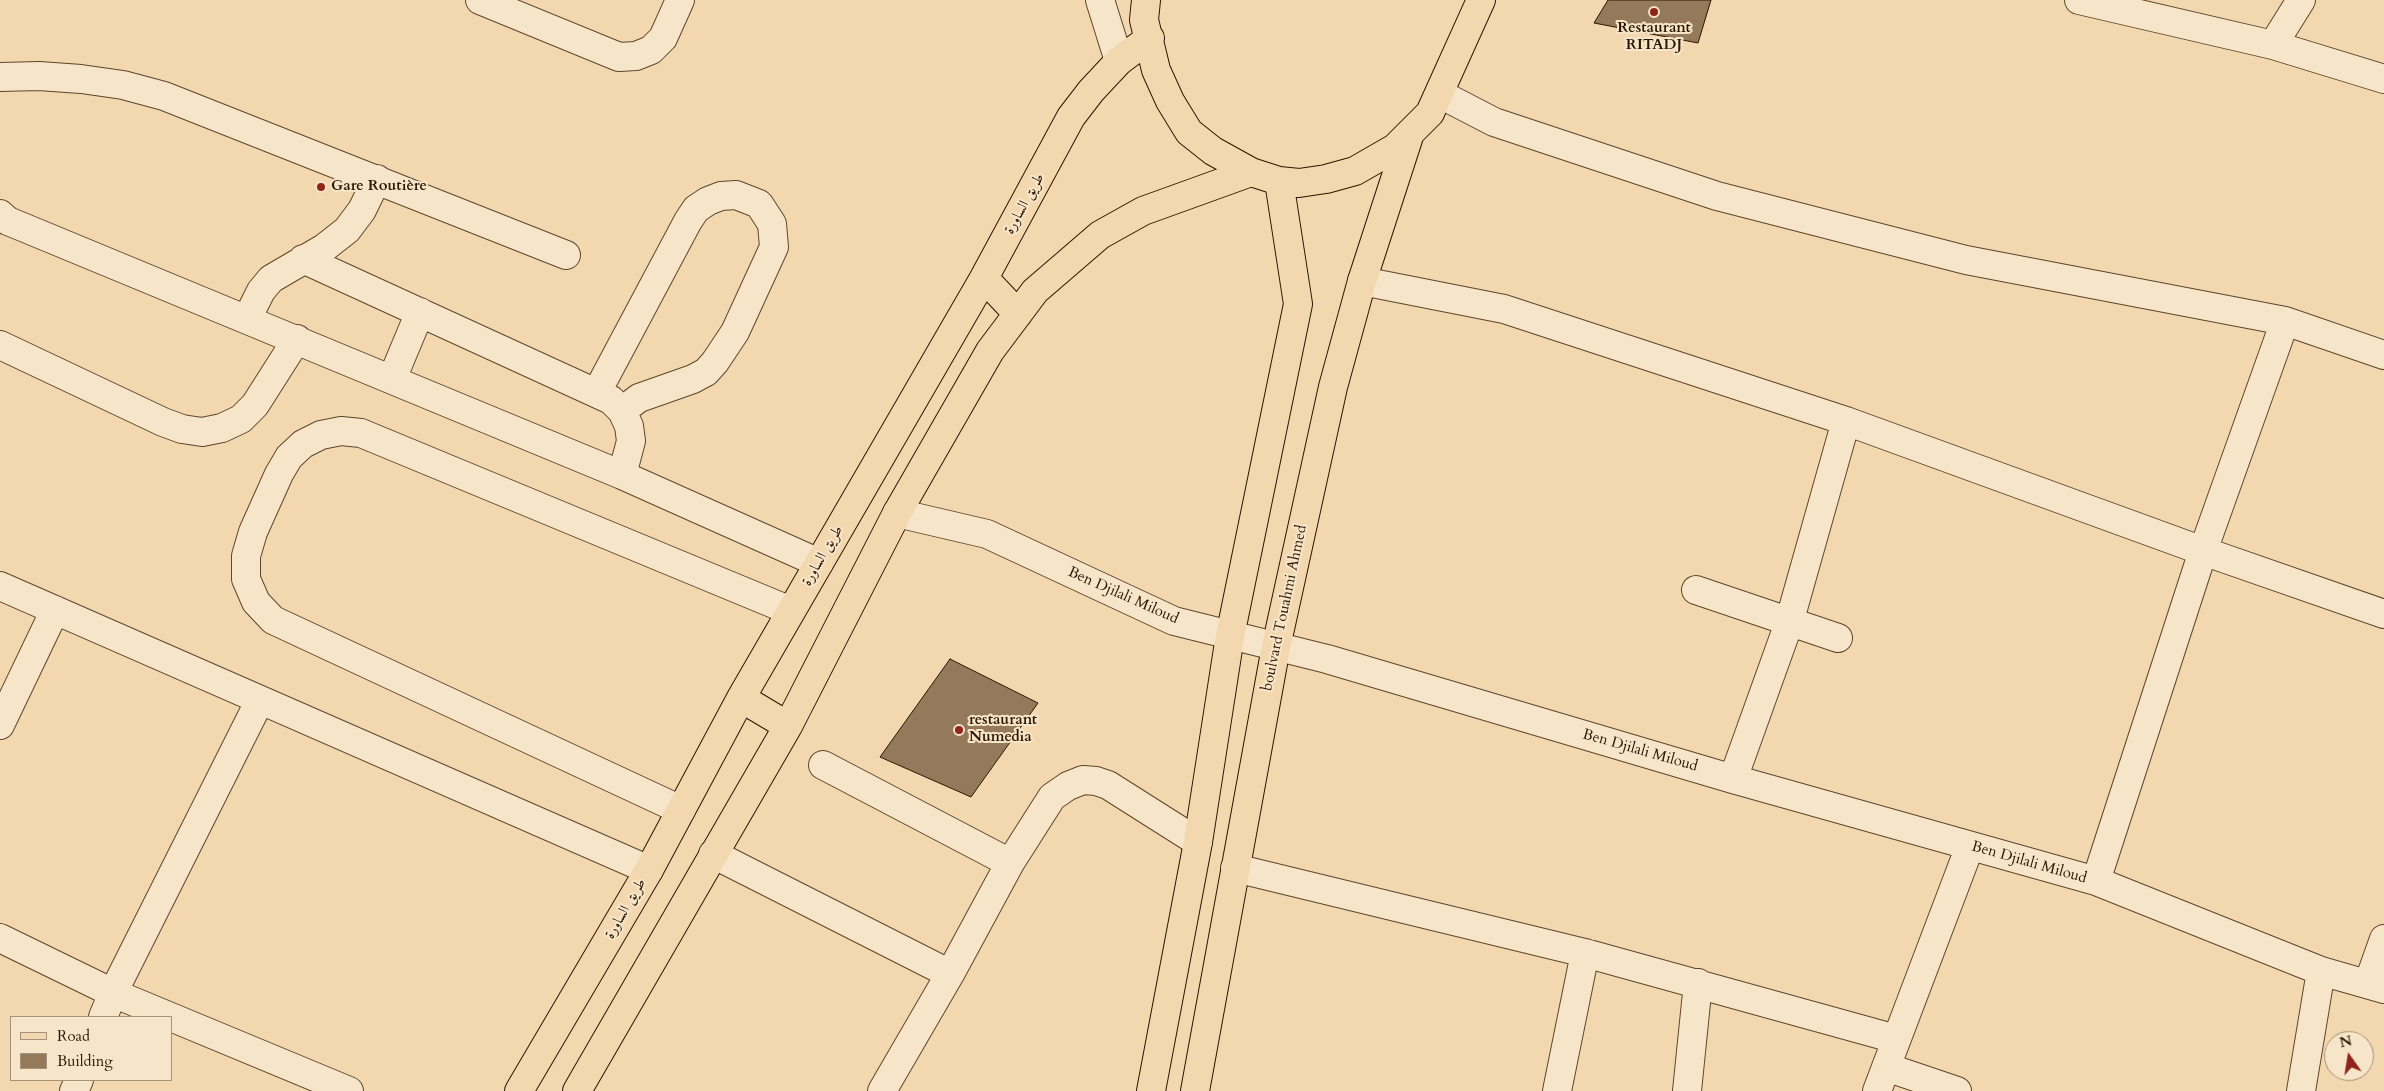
<!DOCTYPE html>
<html>
<head>
<meta charset="utf-8">
<style>
	body { margin:0 }
	#map { position:relative; width:2384px; height:1091px; overflow:hidden; background:#f3d7ae; font-family:Cardo,serif }
	canvas { display:block }
	.legend { position:absolute; left:10px; top:1016px; width:162px; height:65px; box-sizing:border-box; background:#f7e5ca; border:1px solid #a69279; margin:0; padding:6px 9px; list-style:none; font-size:15px; color:#2d1600 }
	.legend li { display:flex; align-items:center; gap:10px; height:25px }
	.legend b { width:25px; border:1px solid #a69279 }
	.north { position:absolute; left:2324px; top:1031px; width:50px; height:50px; box-sizing:border-box; background:#f7e5ca; border:1px solid #a69279; border-radius:50%; rotate:347deg; font-size:14px; font-weight:700; line-height:20px; text-align:center; color:#2d1600 }
	.north::after { content:''; display:block; margin:auto; width:18px; height:22px; background:#8f2418; clip-path:polygon(50% 0,100% 100%,50% 72%,0 100%) }
</style>
</head>
<body>
<div id="map">
<canvas width="2384" height="1091"></canvas>
<ul class="legend">
<li><b style="height:6px;background:#f3d7ae"></b>Road</li>
<li><b style="height:14px;background:#947a5a"></b>Building</li>
</ul>
<div class="north">N</div>
</div>
<script>
const g = document.querySelector('canvas').getContext('2d');
g.lineJoin = 'round';
function paint(path, color) { g.fillStyle = color; g.fill(path, 'evenodd'); }
const shape = rows => new Path2D(rows.map(r => 'M' + r).join(''));
function strokePath(path, color, width, dash) { g.strokeStyle = color; g.lineWidth = width; g.lineCap = dash ? 'butt' : 'round'; g.setLineDash(dash || []); g.stroke(path); }
function write(font, color, halo, rows, align = 'center') {
  g.font = font + ' Cardo,Amiri,serif'; g.lineWidth = 4; g.setLineDash([]); g.textBaseline = 'middle'; g.strokeStyle = halo; g.fillStyle = color; for (const [text, x, y, turn = 0] of rows) {
    g.save(); g.translate(x, y); g.rotate((+turn || 0) * Math.PI / 180); g.textAlign = isNaN(turn) ? turn : align; if (halo) g.strokeText(text, 0, 0); g.fillText(text, 0, 0); g.restore();
  }
}
const building = shape([
	[1608,0,1711,0,1698,43,1594,23,1608,0],
	[950,659,1038,703,971,797,880,757,950,659]
]);
paint(building, '#947a5a');
strokePath(building, '#2d1600', 1);
const minor = shape([
	[480,0,619,57,636,56,651,50,663,38,680,0],
	[1100,0,1119,61],
	[2079,0,2273,45,2384,79],
	[2273,45,2301,0],
	[0,77,39,76,81,79,123,85,164,96,566,255],
	[1440,94,1494,122,1717,196,1966,260,2285,321,2384,355],
	[0,214,8,221,25,228,622,475,819,563],
	[303,259,611,400,622,411,629,426,631,441,622,475],
	[1362,281,1504,309,1846,421,2203,551,2384,614],
	[247,319,261,291,271,279,324,248,347,230,362,210,377,179],
	[0,345,163,422,182,429,202,432,222,428,241,419,255,405,297,339],
	[392,379,420,312],
	[597,392,688,221,696,209,708,201,721,196,736,195,759,204,772,224,774,247,735,332,715,362,706,372,693,379,639,398,622,411],
	[897,513,987,534,1174,621,1327,659,1733,779,2096,881,2321,971,2384,989],
	[0,586,649,870],
	[1696,590,1838,638],
	[0,725,55,610],
	[823,765,1010,863,1052,797,1068,786,1083,780,1096,781,1108,785,1198,842],
	[1733,779,1789,623,1846,421],
	[681,810,273,620,256,602,246,579,246,556,253,532,279,474,289,457,303,444,321,435,341,431,361,433,791,611],
	[713,854,950,974],
	[1235,868,1585,953,1896,1039],
	[2096,881,2203,551,2285,321],
	[0,938,113,993,349,1091],
	[2368,984,2384,939],
	[103,1017,113,993,260,700],
	[1886,1067,1957,1091],
	[74,1091,79,1080],
	[882,1091,950,974,1010,863],
	[1557,1091,1585,953],
	[1687,1091,1698,983],
	[1877,1091,1970,846],
	[2301,1091,2321,971]
]);
const major = shape([
	[1146,0,1144,20,1156,70,1170,101,1189,132,1213,151,1251,172,1279,181,1299,183,1326,179,1355,171,1395,148,1430,113,1481,0],
	[984,278,1018,314],
	[741,698,788,726],
	[519,1091,649,870,741,698,984,278,1071,117,1091,91,1119,61,1150,38],
	[577,1091,788,726,897,513,990,351,1035,291,1100,235,1143,211,1251,172],
	[1151,1091,1198,842,1230,636,1298,304,1279,181],
	[1195,1091,1276,647,1333,387,1362,281,1410,133]
]);
strokePath(minor, '#5e462c', 30);
strokePath(major, '#2d1600', 30);
strokePath(minor, '#f7e5ca', 28);
strokePath(major, '#f3d7ae', 28);
for (const [x, y, r, color] of [
	[1654,12,5,"#8f2418"],
	[321,187,5,"#8f2418"],
	[959,730,5,"#8f2418"]
]) { const dot = new Path2D(); dot.arc(x, y, r, 0, 2 * Math.PI); g.fillStyle = color; g.fill(dot); strokePath(dot, '#f7e5ca', 2); }
write('bold 15px', '#2d1600', '#f7e5ca', [
	["Restaurant",1654,29,"center"],
	["RITADJ",1654,46,"center"],
	["Gare Routière",331,187],
	["restaurant",969,721],
	["Numedia",969,738]
], 'left');
write('15px', '#2d1600', '#f7e5ca', [
	["طريق الساورة",1025,204,-61],
	["طريق الساورة",823,556,-60],
	["Ben Djilali Miloud",1123,596,24],
	["boulvard Touahmi Ahmed",1285,608,-78],
	["Ben Djilali Miloud",1640,751,16],
	["Ben Djilali Miloud",2029,863,16],
	["طريق الساورة",626,909,-60]
]);
</script>
</body>
</html>
